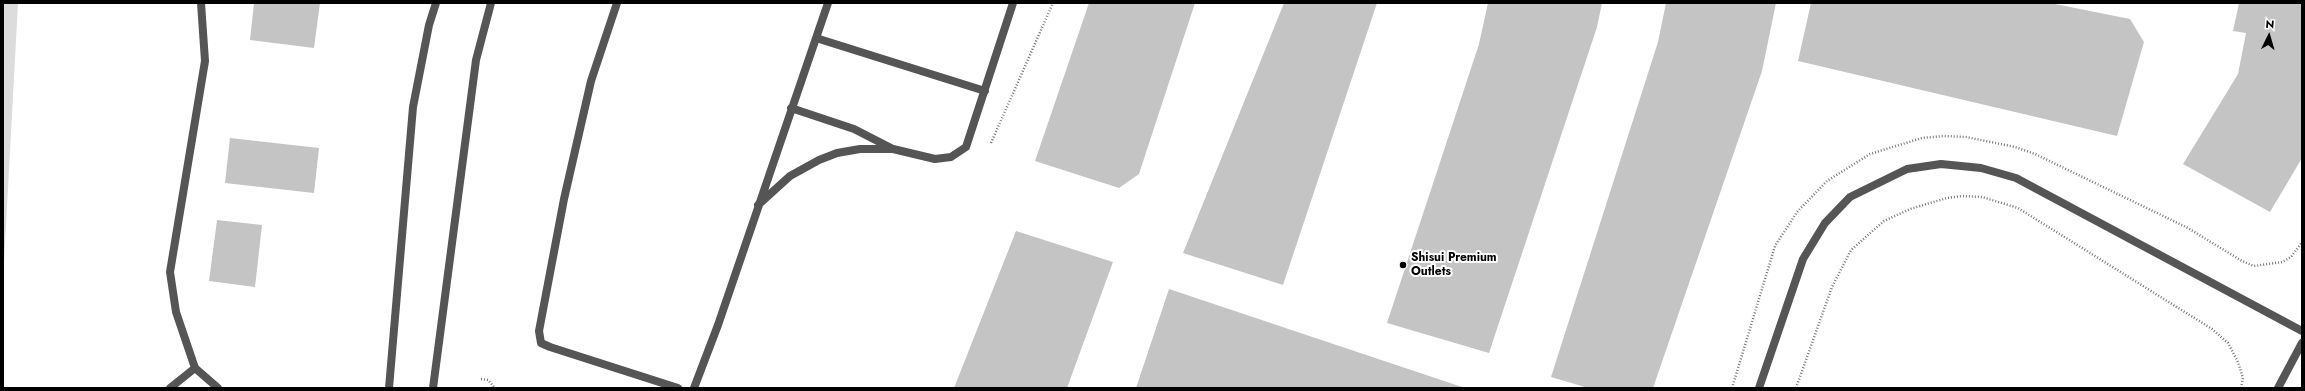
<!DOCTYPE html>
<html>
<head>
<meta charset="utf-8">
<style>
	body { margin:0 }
	#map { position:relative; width:2305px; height:391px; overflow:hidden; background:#fff; font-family:Jost,sans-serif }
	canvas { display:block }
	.frame { position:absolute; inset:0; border:4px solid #000; pointer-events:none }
	.north { position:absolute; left:2249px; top:16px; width:40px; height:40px; -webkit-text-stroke:3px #fff; paint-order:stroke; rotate:5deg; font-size:11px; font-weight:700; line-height:16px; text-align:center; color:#000 }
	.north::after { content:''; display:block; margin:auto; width:14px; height:18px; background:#000; clip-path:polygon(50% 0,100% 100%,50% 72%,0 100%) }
</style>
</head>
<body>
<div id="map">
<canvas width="2305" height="391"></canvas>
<div class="frame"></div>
<div class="north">N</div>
</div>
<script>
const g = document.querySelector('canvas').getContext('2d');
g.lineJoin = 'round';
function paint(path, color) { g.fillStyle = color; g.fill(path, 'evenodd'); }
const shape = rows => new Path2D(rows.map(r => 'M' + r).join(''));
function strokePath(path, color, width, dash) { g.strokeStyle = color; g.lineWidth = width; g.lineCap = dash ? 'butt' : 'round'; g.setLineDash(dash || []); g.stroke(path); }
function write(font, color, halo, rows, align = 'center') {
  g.font = font + ' Jost,sans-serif'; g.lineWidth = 4; g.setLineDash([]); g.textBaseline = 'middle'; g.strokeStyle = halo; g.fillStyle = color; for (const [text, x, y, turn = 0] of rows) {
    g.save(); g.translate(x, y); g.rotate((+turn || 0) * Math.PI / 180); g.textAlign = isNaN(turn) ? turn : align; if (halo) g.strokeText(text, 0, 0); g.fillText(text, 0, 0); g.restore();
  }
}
paint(shape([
	[3,3,18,3,3,281]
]), '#dcdcdc');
paint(shape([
	[254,3,320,3,314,48,250,40],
	[1089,3,1195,3,1139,174,1119,188,1035,161],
	[1284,3,1377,3,1283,285,1183,253],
	[1488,3,1602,3,1597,27,1489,353,1387,323,1479,44],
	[1666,3,1776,3,1762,71,1653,388,1588,388,1551,377,1658,42],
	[1811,3,2050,3,2130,19,2144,42,2117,136,1798,61],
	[2239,3,2302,3,2302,158,2270,212,2183,164,2238,74,2246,33,2233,31],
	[230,138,319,148,314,193,225,183],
	[217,220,262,225,255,287,209,281],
	[1016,231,1113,262,1067,388,954,388],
	[1169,289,1465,388,1136,388]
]), '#c4c4c4');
strokePath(shape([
	[991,143,1053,3],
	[481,379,488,380,495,388],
	[1732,388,1775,246,1797,212,1827,181,1870,154,1922,138,1944,136,1966,137,2015,147,2035,154,2188,228,2242,261,2254,266,2282,262,2291,257,2302,242],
	[1796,388,1832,287,1851,250,1884,221,1910,209,1947,198,1962,196,1982,197,2018,208,2212,329,2228,343,2238,362,2243,378,2241,388]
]), '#777', 2.5, [1, 2]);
strokePath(shape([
	[617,3,591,81,564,199,539,331,541,343,550,347,678,388],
	[816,38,985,91],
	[791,108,854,129,893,149,935,159,951,157,966,147,1013,3],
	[758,205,790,176,819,160,837,153,860,149,892,149],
	[694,388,718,325,828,3]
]), '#555', 8);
strokePath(shape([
	[170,388,195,368,176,312,170,272,205,61,201,3]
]), '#555', 8);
strokePath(shape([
	[195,368,218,388],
	[389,388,413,107,429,25,436,3],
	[433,388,476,60,491,3],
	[1759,388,1803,259,1825,223,1850,197,1907,169,1941,164,1981,168,2016,178,2302,331],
	[2278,388,2302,343]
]), '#555', 8);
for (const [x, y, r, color] of [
	[1403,265,4,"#000"]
]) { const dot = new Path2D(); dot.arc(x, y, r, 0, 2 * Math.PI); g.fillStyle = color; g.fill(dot); strokePath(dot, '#fff', 1.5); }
write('bold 12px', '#000', '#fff', [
	["Shisui Premium",1411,258],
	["Outlets",1411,272]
], 'left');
</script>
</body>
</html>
